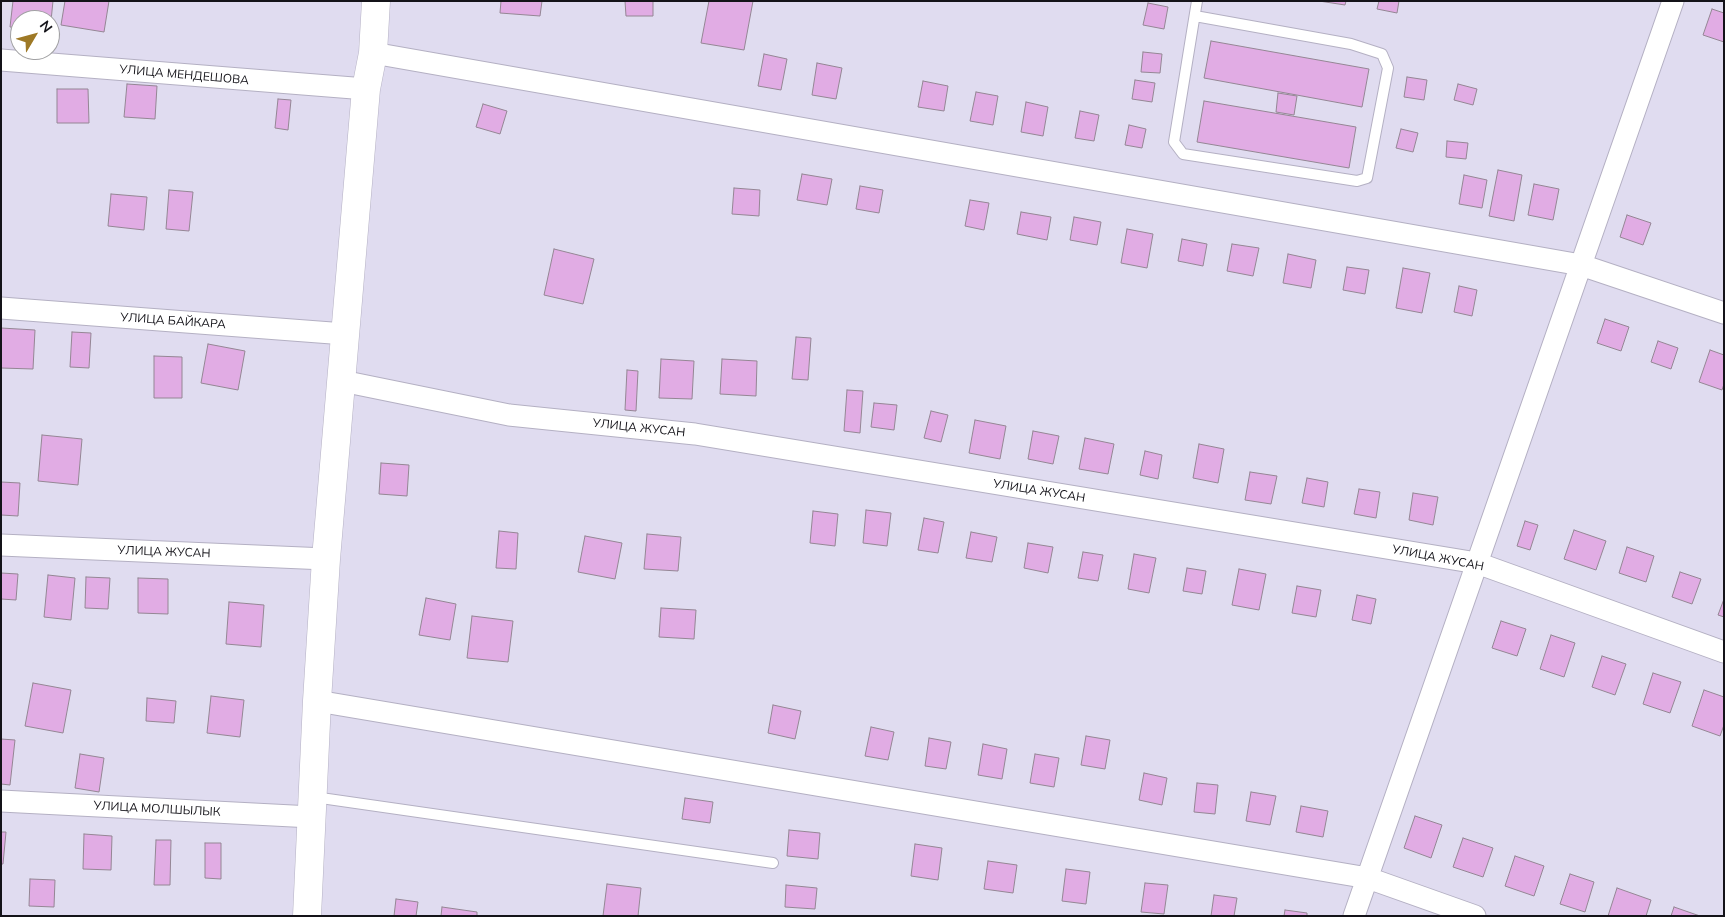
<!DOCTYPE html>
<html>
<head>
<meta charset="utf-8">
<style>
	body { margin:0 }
	#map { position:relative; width:1725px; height:917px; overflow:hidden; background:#e0dcf0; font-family:Mulish,sans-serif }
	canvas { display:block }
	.frame { position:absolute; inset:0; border:2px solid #141319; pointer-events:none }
	.north { position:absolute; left:10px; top:10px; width:50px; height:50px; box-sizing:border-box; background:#fff; border:1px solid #a1a1a3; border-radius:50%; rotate:53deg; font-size:14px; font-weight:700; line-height:20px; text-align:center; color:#141319 }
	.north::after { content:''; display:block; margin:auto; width:18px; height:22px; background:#9e7926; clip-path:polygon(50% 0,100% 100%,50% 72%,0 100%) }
</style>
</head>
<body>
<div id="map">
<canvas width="1725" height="917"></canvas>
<div class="frame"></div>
<div class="north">N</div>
</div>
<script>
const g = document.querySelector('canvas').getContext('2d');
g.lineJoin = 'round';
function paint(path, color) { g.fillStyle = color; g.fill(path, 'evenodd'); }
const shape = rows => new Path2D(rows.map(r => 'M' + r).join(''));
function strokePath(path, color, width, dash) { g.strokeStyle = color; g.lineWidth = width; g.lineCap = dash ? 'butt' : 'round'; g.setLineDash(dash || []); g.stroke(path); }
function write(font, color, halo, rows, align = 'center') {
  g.font = font + ' Mulish,sans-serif'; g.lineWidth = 4; g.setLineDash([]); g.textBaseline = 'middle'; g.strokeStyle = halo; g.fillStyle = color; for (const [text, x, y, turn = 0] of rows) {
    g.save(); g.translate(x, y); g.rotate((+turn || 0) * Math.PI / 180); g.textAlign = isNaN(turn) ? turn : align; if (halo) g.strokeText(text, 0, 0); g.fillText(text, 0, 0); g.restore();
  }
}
const building = shape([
	[13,1,53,1,50,31,50,20,20,20,20,28,10,27,13,1],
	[65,1,109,1,104,32,61,25,65,1],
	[501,1,542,1,540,16,500,13,501,1],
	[625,1,653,1,653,16,626,16,625,1],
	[709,1,753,1,744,50,701,43,709,1],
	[1319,1,1346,1,1345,5,1319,1],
	[1379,1,1399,1,1397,13,1377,9,1379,1],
	[1148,3,1168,7,1164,29,1143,25,1148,3],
	[1712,9,1724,13,1724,42,1703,35,1712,9],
	[1211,41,1369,69,1362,107,1204,78,1211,41],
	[1143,52,1162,54,1160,73,1141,72,1143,52],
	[764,54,787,59,781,90,758,86,764,54],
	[817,63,842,68,836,99,812,95,817,63],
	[1407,77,1427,80,1424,100,1404,97,1407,77],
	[1135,80,1155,83,1152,102,1132,99,1135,80],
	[923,81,948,86,944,111,918,107,923,81],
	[127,84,157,86,155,119,124,117,127,84],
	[1458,84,1477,89,1473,105,1454,100,1458,84],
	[57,89,88,89,89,123,57,123,57,89],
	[976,92,998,96,993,125,970,121,976,92],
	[1278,93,1297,96,1294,115,1276,112,1278,93],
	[278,99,291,100,288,130,275,128,278,99],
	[1204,101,1356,127,1349,168,1197,142,1204,101],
	[1026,102,1048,107,1043,136,1021,132,1026,102],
	[483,104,507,111,500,134,476,127,483,104],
	[1080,111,1099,115,1094,141,1075,138,1080,111],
	[1129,125,1146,129,1142,148,1125,145,1129,125],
	[1401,129,1418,133,1413,152,1396,148,1401,129],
	[1447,141,1468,143,1466,159,1446,157,1447,141],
	[1498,170,1522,175,1514,221,1489,216,1498,170],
	[802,174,832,179,827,205,797,200,802,174],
	[1464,175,1487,180,1482,208,1459,204,1464,175],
	[1534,184,1559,189,1553,220,1528,215,1534,184],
	[860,186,883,190,879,213,856,209,860,186],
	[734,188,760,190,759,216,732,214,734,188],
	[169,190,193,192,189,231,166,229,169,190],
	[111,194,147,197,144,230,108,226,111,194],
	[970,200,989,203,984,230,965,226,970,200],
	[1021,212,1051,217,1047,240,1017,234,1021,212],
	[1627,215,1651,223,1643,245,1620,237,1627,215],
	[1074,217,1101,222,1097,245,1070,240,1074,217],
	[1127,229,1153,234,1147,268,1121,263,1127,229],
	[1182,239,1207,244,1203,266,1178,261,1182,239],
	[1232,244,1259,248,1253,276,1227,271,1232,244],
	[554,249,594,259,583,304,544,295,554,249],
	[1288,254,1316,260,1311,288,1283,283,1288,254],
	[1347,267,1369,270,1365,294,1343,290,1347,267],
	[1403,268,1430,273,1422,313,1396,308,1403,268],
	[1459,286,1477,290,1472,316,1454,312,1459,286],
	[1605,319,1629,327,1621,351,1597,343,1605,319],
	[1,328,35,330,33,369,1,368,1,328],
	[72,332,91,333,89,368,70,367,72,332],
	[796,337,811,338,808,380,792,379,796,337],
	[1658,341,1678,348,1671,369,1651,362,1658,341],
	[208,344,245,351,238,390,201,383,208,344],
	[1710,350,1724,355,1724,384,1722,390,1699,382,1710,350],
	[154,356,182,357,182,398,154,398,154,356],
	[661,359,694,361,692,399,659,398,661,359],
	[722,359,757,361,756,396,720,394,722,359],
	[627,370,638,371,636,411,625,410,627,370],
	[847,390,863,391,860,433,844,431,847,390],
	[874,403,897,405,894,430,871,427,874,403],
	[931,411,948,415,941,442,924,438,931,411],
	[975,420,1006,426,1000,459,969,453,975,420],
	[1033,431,1059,436,1053,464,1028,459,1033,431],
	[42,435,82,439,78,485,38,481,42,435],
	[1085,438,1114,444,1108,474,1079,469,1085,438],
	[1199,444,1224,449,1218,483,1193,478,1199,444],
	[1145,451,1162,455,1158,479,1140,475,1145,451],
	[381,463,409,465,407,496,379,494,381,463],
	[1250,472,1277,476,1271,504,1245,500,1250,472],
	[1307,478,1328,482,1324,507,1302,503,1307,478],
	[1,482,20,483,18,516,1,515,1,482],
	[1359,489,1380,492,1376,518,1354,514,1359,489],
	[1413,493,1438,497,1433,525,1409,520,1413,493],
	[866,510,891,513,887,546,863,543,866,510],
	[813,511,838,514,835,546,810,543,813,511],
	[924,518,944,522,938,553,918,550,924,518],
	[1525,521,1538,525,1530,550,1517,546,1525,521],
	[1574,530,1606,541,1596,570,1564,559,1574,530],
	[499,531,518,533,516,569,496,568,499,531],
	[971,532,997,537,992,562,966,558,971,532],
	[647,534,681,537,678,571,644,569,647,534],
	[585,536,622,543,615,579,578,572,585,536],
	[1028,543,1053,547,1048,573,1024,568,1028,543],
	[1627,547,1654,556,1646,582,1619,573,1627,547],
	[1083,552,1103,555,1098,581,1078,578,1083,552],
	[1134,554,1156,558,1149,593,1128,589,1134,554],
	[1187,568,1206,571,1202,594,1183,591,1187,568],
	[1239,569,1266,574,1259,610,1232,605,1239,569],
	[1680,572,1701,579,1692,604,1672,597,1680,572],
	[1,573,18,574,16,600,1,599,1,573],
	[48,575,75,578,71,620,44,617,48,575],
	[86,577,110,578,108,609,85,608,86,577],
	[138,578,168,579,168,614,138,613,138,578],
	[1297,586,1321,590,1316,617,1292,613,1297,586],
	[1357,595,1376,599,1371,624,1352,620,1357,595],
	[426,598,456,604,450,640,419,635,426,598],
	[1724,599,1724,617,1718,615,1724,599],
	[229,602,264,605,261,647,226,644,229,602],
	[661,608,696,610,694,639,659,637,661,608],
	[472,616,513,621,508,662,467,658,472,616],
	[1501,621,1526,629,1517,656,1492,648,1501,621],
	[1551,635,1575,643,1564,677,1540,669,1551,635],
	[1602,656,1626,664,1615,695,1592,687,1602,656],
	[1653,673,1681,682,1670,713,1643,704,1653,673],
	[33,683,71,690,63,733,25,726,33,683],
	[1704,690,1724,697,1724,725,1720,736,1692,726,1704,690],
	[211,696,244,700,240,737,207,733,211,696],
	[147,698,176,701,174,723,146,721,147,698],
	[773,705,801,711,795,739,768,733,773,705],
	[871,727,894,732,888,760,865,756,871,727],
	[1086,736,1110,740,1105,769,1081,765,1086,736],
	[929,738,951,742,946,769,925,766,929,738],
	[1,739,15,740,10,785,1,784,1,739],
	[983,744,1007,749,1002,779,978,775,983,744],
	[80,754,104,758,99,792,75,788,80,754],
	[1035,754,1059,758,1054,787,1030,783,1035,754],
	[1144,773,1167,778,1162,805,1139,800,1144,773],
	[1197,783,1218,785,1215,814,1194,812,1197,783],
	[1251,792,1276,796,1270,825,1246,821,1251,792],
	[685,798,713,802,710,823,682,819,685,798],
	[1301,806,1328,811,1323,837,1296,832,1301,806],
	[1415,816,1442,825,1431,858,1404,848,1415,816],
	[789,830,820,833,818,859,787,856,789,830],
	[1,832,6,832,3,864,1,864,1,832],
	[84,834,112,836,111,870,83,869,84,834],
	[1463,838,1493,848,1483,877,1453,867,1463,838],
	[156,840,171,840,170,885,154,885,156,840],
	[205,843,221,843,221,879,205,878,205,843],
	[915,844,942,848,938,880,911,876,915,844],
	[1515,856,1544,866,1534,896,1505,886,1515,856],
	[988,861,1017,865,1013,893,984,889,988,861],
	[1066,869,1090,872,1086,904,1062,901,1066,869],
	[1570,874,1594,882,1585,912,1560,904,1570,874],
	[30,879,55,880,54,907,29,906,30,879],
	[1145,883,1168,885,1164,914,1141,912,1145,883],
	[607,884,641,888,638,916,603,916,607,884],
	[786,885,817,888,815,909,785,907,786,885],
	[1617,888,1651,900,1646,916,1608,916,1617,888],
	[1214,895,1237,898,1234,916,1211,916,1214,895],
	[396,899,418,902,416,916,394,916,396,899],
	[442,907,477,912,477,916,441,916,442,907],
	[1674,907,1700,916,1671,916,1674,907],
	[1285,910,1307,913,1307,916,1284,916,1285,910]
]);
paint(building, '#e1ace4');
strokePath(building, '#948694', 1);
const lane = shape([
	[1195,16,1351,44,1382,54,1388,68,1367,178,1357,181,1183,154,1174,142,1197,1],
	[314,797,773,863]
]);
const street = shape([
	[373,53,1581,265,1724,313],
	[1,60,366,89],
	[1,308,345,334],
	[342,381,509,415,695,434,1477,563,1724,652],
	[1,545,326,559],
	[317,701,1368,878,1475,916],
	[1,801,312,817],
	[1354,916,1673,1]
]);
const secondary = shape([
	[307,916,317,701,326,559,366,89,373,53,376,1]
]);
strokePath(lane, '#b4b0c3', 12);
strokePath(street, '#b4b0c3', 23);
strokePath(secondary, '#b4b0c3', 29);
strokePath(lane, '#fff', 10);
strokePath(street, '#fff', 21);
strokePath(secondary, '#fff', 28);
write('12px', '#141319', '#fff', [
	["УЛИЦА МЕНДЕШОВА",184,75,5],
	["УЛИЦА БАЙКАРА",173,321,4],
	["УЛИЦА ЖУСАН",639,428,6],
	["УЛИЦА ЖУСАН",1039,491,9],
	["УЛИЦА ЖУСАН",164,552,2],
	["УЛИЦА ЖУСАН",1438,558,11],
	["УЛИЦА МОЛШЫЛЫК",157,809,3]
]);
</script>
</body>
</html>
